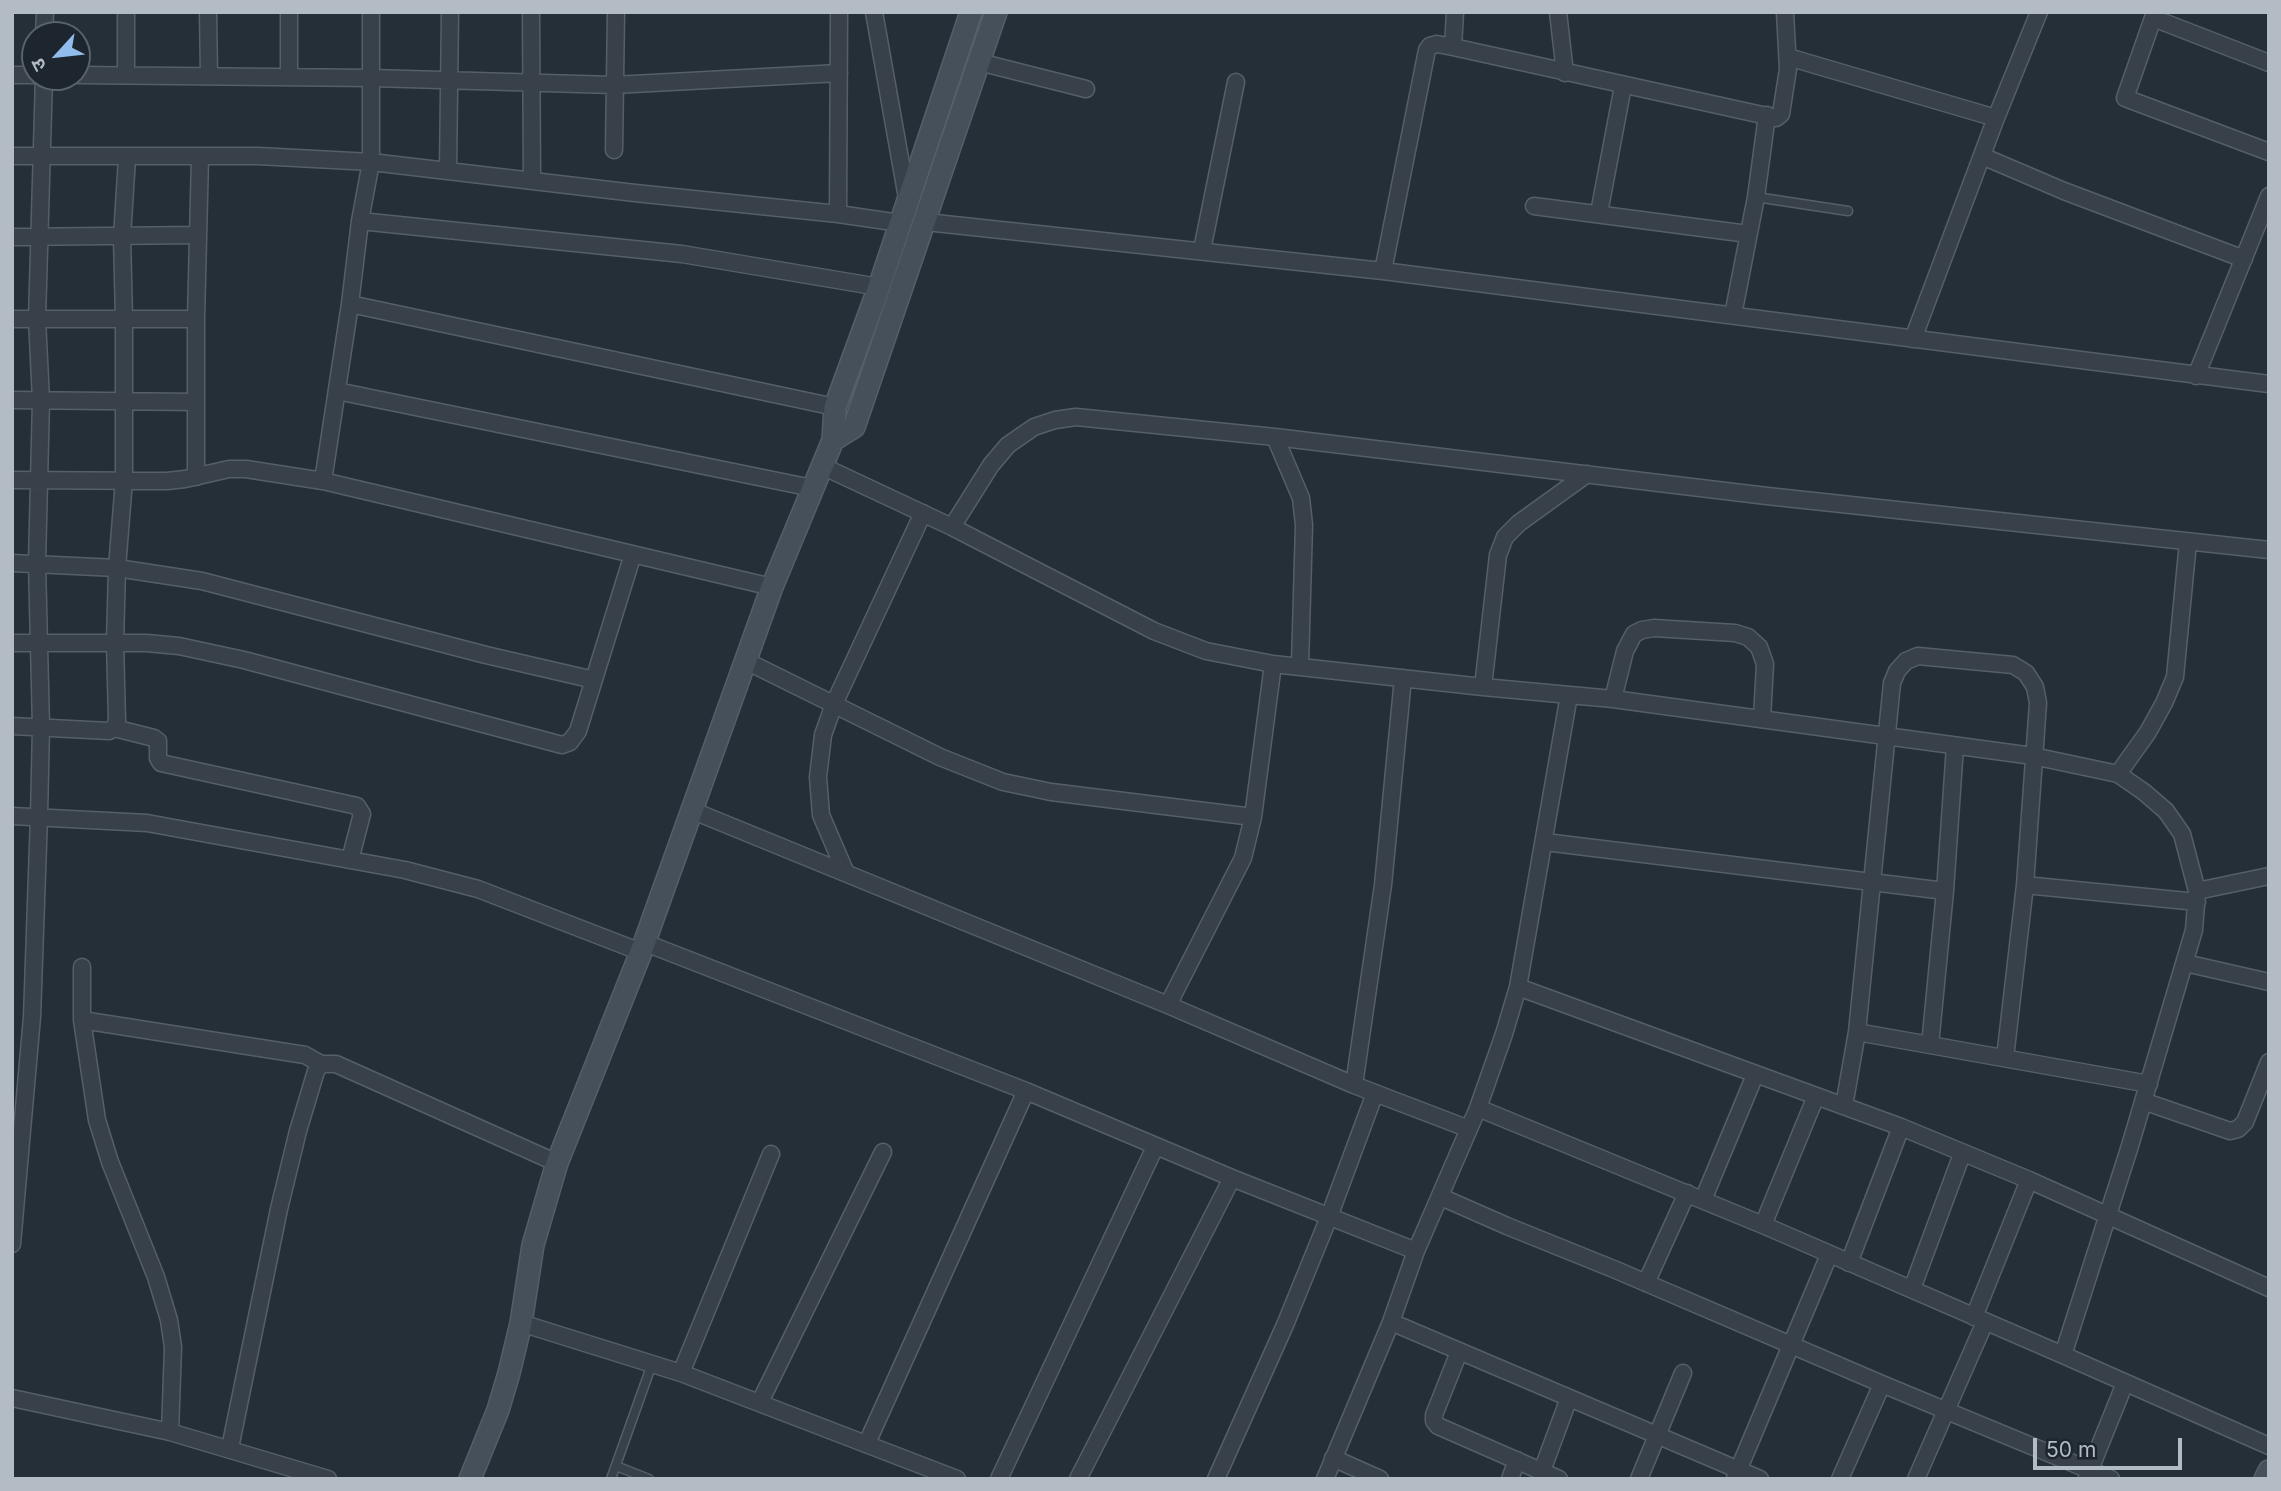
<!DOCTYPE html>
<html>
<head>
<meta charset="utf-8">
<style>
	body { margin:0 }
	#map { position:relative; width:2281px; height:1491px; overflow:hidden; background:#242f38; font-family:Inter,"Noto Sans Devanagari",sans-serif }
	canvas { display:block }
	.frame { position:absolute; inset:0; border:14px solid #b3bcc5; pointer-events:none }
	.north { position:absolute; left:21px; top:21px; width:70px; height:70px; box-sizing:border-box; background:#1d262e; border:2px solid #59626a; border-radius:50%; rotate:243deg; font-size:19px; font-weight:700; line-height:28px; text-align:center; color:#b3bcc5 }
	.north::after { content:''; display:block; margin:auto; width:24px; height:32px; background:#90bded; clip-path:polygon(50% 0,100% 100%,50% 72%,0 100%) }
	.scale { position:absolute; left:2033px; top:1438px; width:149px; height:32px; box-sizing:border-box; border:4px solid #b3bcc5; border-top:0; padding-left:9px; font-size:21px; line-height:24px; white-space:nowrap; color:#b3bcc5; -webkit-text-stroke:5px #1d262e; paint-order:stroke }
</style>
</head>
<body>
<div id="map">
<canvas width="2281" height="1491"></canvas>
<div class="frame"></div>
<div class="north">उ</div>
<div class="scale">50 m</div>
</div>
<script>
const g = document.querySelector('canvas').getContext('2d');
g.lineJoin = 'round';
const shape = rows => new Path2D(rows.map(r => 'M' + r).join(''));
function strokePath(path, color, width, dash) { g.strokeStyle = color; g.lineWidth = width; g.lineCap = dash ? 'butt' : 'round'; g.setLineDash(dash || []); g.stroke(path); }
const lane = shape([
	[1756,197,1848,211],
	[616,1466,649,1479],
	[611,1479,652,1364]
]);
const street = shape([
	[208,12,209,76],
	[371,12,371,162,360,221,350,304,835,407],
	[531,12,532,181],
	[874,12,907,198],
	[1558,12,1565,73],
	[2156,12,2153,18,2269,63],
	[2153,18,2125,98,2269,152],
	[44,35,45,12],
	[1453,47,1455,12],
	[1788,57,1996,118],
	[979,62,1086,89],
	[12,75,35,75],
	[77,75,372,78,614,85,839,73],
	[126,75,126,12],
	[289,77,289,12],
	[614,150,616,12],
	[12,156,258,156,371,162,635,193,838,214,900,223],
	[1982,156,2064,191,2244,259],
	[448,171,450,12],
	[1534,206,1748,234],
	[1599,213,1623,86],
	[838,214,839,12],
	[360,221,682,254,879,287],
	[926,222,1383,271,2269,384],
	[12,237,198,235],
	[1202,250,1236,82],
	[1383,271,1427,50,1430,46,1437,44,1453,47,1776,118,1781,114,1788,69,1785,12],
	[1733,315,1756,197,1767,115],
	[12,319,196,319],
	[1913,339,1996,118,2039,12],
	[2196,376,2269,196],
	[337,391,812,488],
	[12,400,196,402],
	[1275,437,1301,498,1304,525,1300,665],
	[822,466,952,527,1154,631,1206,651,1273,664,1483,687,1613,699,2033,756,2118,774,2144,792,2166,811,2182,834,2197,891,2194,930,2129,1149,2063,1355,2269,1446],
	[196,477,196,319,200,157],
	[12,480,167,481,185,479,229,469,246,469,323,481,772,587],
	[323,481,350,304],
	[952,527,991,465,1008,445,1034,427,1055,420,1076,417,1275,437,1767,496,2269,550],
	[12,563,117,568,202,581,486,655,594,680],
	[12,643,146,643,179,646,244,660,562,745,570,742,578,731,633,554],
	[744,660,940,757,1003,782,1051,792,1253,817],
	[1483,687,1498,555,1505,537,1519,523,1587,474],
	[1613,699,1625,651,1634,634,1642,630,1654,628,1735,633,1748,637,1759,647,1765,664,1762,718],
	[12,726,109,731,114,728,154,738,158,741,158,758,161,763,357,806,362,814,350,860],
	[114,728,117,721,115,643,117,568,124,480,124,319,122,237,127,158],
	[2118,774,2148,732,2164,703,2175,677,2188,542],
	[691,810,1168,1005,1354,1085,1469,1129],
	[12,816,147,823,405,870,478,889,641,952],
	[1545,842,1945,891],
	[845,871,821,815,818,777,823,735,834,704,923,513],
	[2025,885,2197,902],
	[2197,891,2269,876],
	[643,942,1026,1091,1232,1178,1416,1251],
	[2185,963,2269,982],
	[82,967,82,1020,97,1120,110,1162,156,1277,169,1320,173,1347,170,1432],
	[1518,987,1901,1127,2029,1180,2269,1288],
	[1168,1005,1243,858,1253,817,1273,664],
	[82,1020,305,1055,321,1064,336,1064,557,1163],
	[1857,1032,2149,1084],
	[1930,1045,1945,891,1955,746],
	[1354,1085,1383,885,1403,678],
	[2143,1101,2230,1131,2238,1129,2245,1122,2269,1062],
	[1844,1106,1857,1032,1892,683,1897,671,1906,661,1918,656,2013,665,2026,673,2035,687,2038,703,2025,885,2005,1058],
	[1478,1108,1763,1225,2063,1355],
	[1441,1197,1507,1226,1616,1270,1882,1384,2111,1479],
	[1703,1200,1755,1075],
	[1763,1225,1816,1096],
	[12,1244,32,1017,39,816,41,727,37,563,41,400,37,319,44,77],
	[1849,1263,1901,1127],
	[1646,1283,1687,1193],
	[1912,1289,1962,1154],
	[1974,1317,2029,1180],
	[1391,1322,1760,1479],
	[521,1323,681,1373,957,1479],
	[1459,1352,1434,1415,1434,1421,1438,1426,1559,1479],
	[681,1373,771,1154],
	[12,1398,170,1432,328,1479],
	[760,1402,883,1152],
	[867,1443,1026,1091],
	[230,1448,279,1209,298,1131,316,1071,321,1064],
	[1333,1458,1380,1479],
	[1542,1471,1569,1398],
	[2087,1477,2125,1383],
	[1735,1478,1829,1255],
	[999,1479,1155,1147],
	[1078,1479,1232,1178],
	[1216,1479,1285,1325,1329,1217,1375,1093],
	[1325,1479,1391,1322,1416,1251,1478,1108,1504,1034,1518,987,1569,695],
	[1510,1479,1517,1460],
	[1639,1479,1683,1373],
	[1840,1479,1882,1384],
	[1916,1479,1985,1322]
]);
const secondary = shape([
	[833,440,854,427,996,12],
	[470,1479,498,1410,509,1373,521,1323,533,1245,557,1163,641,952,772,587,833,440,835,407,879,287,971,12],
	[2265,1479,2269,1471]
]);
strokePath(lane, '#565f67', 11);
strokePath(street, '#565f67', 19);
strokePath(secondary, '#565f67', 24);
strokePath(lane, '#384149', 8);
strokePath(street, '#384149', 16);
strokePath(secondary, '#46505b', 21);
</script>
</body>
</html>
